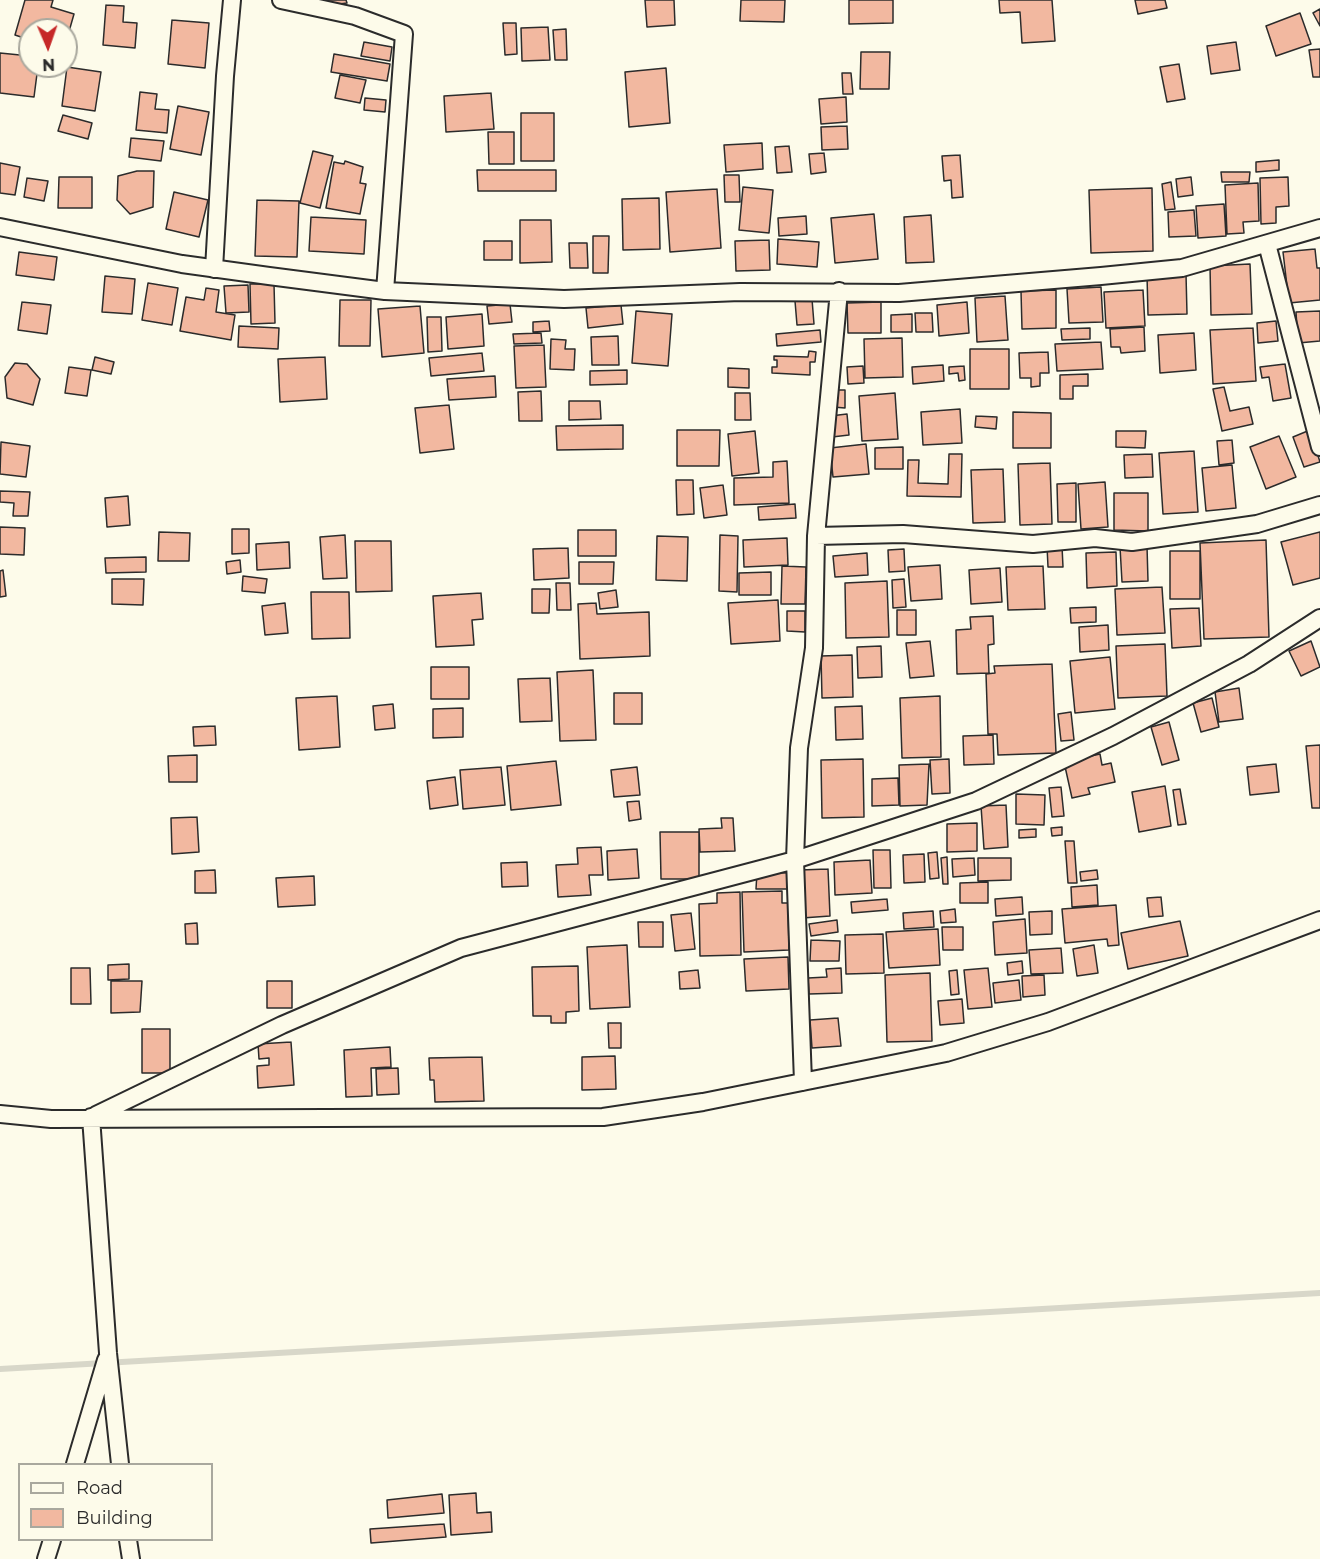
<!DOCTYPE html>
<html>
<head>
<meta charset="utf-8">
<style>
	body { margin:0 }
	#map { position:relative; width:1320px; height:1559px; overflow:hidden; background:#fdfbea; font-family:Montserrat,sans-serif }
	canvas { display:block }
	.legend { position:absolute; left:18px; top:1463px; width:195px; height:78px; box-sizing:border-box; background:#fdfbea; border:2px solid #a9a89e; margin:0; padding:8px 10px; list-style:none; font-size:18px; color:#2b2b2b }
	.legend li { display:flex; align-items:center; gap:12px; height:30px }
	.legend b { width:30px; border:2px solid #a9a89e }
	.north { position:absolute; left:18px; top:18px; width:60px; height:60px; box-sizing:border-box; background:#fdfbea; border:2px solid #a9a89e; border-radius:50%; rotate:178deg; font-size:16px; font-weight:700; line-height:24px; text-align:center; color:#2b2b2b }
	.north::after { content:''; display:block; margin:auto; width:21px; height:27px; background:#c62828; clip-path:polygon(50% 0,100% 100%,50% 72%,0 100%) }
</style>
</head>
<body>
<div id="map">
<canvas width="1320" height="1559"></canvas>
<ul class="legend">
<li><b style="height:8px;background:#fdfbea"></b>Road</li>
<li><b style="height:16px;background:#f2b8a0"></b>Building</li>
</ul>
<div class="north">N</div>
</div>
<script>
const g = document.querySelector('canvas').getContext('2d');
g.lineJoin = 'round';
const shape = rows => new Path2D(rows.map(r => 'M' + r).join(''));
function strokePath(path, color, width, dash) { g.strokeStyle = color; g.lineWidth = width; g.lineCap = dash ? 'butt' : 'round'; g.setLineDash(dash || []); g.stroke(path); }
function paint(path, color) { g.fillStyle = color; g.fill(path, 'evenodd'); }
strokePath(shape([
	[0,1369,1320,1293]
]), '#d8d7c9', 6);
const building = shape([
	[25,0,53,0,51,7,74,14,66,42,66,30,30,30,30,40,15,35,25,0],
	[323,0,346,0,347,3,324,6,323,0],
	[645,0,674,0,675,25,647,27,645,0],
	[741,0,785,0,784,22,740,21,741,0],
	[849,0,893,0,893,23,849,24,849,0],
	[999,0,1052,0,1055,41,1022,43,1020,12,1000,13,999,0],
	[1135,0,1165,0,1167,8,1138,14,1135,0],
	[106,5,124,6,123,22,137,23,135,48,103,45,106,5],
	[1320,9,1320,26,1313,13,1320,9],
	[1300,13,1311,44,1276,56,1266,26,1300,13],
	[172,20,209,23,205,68,168,64,172,20],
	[503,23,516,23,517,54,505,55,503,23],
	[548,27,550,60,522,61,521,28,548,27],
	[566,29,567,60,555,60,553,30,566,29],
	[364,42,392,47,390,61,361,56,364,42],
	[1236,42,1240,70,1211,74,1207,46,1236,42],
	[1320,49,1320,77,1313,77,1309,50,1320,49],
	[861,52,890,52,889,89,860,89,861,52],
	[0,53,30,56,30,66,38,66,34,97,0,93,0,53],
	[334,54,390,64,387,81,331,72,334,54],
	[1179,64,1185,99,1167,102,1160,67,1179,64],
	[67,67,101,72,95,111,62,106,67,67],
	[666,68,670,123,629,127,625,72,666,68],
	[842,73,851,73,853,94,843,94,842,73],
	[340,75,366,80,360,103,335,98,340,75],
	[140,92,157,94,155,109,169,110,167,133,136,130,140,92],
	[491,93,494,129,446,132,444,96,491,93],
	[846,97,847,122,821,124,819,99,846,97],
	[365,98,386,100,385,112,364,110,365,98],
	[178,106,209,112,201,155,170,149,178,106],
	[521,113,554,113,554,161,521,161,521,113],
	[63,115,92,123,88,139,58,131,63,115],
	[847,126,848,149,822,150,821,127,847,126],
	[488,132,514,132,514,164,489,164,488,132],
	[131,138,164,141,161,161,129,157,131,138],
	[762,143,763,169,726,172,724,145,762,143],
	[789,146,792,172,777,173,775,147,789,146],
	[313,151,333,156,320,208,300,203,313,151],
	[824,153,826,172,811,174,809,154,824,153],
	[960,155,963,197,952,198,951,180,944,181,942,156,960,155],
	[1279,160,1279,170,1256,172,1256,162,1279,160],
	[345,161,363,167,360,183,366,184,360,214,326,208,334,162,344,164,345,161],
	[0,163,20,167,15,195,0,193,0,163],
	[477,170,556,170,556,191,478,191,477,170],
	[137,171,154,171,153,207,130,214,117,200,118,176,137,171],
	[1221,172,1250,172,1249,182,1222,182,1221,172],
	[724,175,739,175,740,202,725,202,724,175],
	[59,177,92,177,92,208,58,208,59,177],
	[1191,177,1193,195,1178,197,1176,179,1191,177],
	[1288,177,1289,206,1276,207,1276,223,1261,224,1260,178,1288,177],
	[27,178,48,181,44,201,24,197,27,178],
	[1171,182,1175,209,1165,210,1162,184,1171,182],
	[1258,183,1259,221,1243,222,1244,233,1227,234,1225,185,1258,183],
	[743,187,773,190,769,233,739,230,743,187],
	[1152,188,1153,251,1091,253,1089,190,1152,188],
	[717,189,721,248,670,252,666,192,717,189],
	[174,192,208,200,199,237,166,229,174,192],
	[659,198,660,249,623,250,622,199,659,198],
	[257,200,299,201,297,257,255,256,257,200],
	[1224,204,1226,236,1198,238,1196,206,1224,204],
	[1194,210,1196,236,1169,237,1168,212,1194,210],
	[874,214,878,259,835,263,831,218,874,214],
	[931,215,934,262,906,263,904,217,931,215],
	[806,216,807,234,779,236,778,218,806,216],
	[311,217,366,220,364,254,309,251,311,217],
	[520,220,551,220,552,262,520,263,520,220],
	[593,236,609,236,608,273,593,273,593,236],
	[778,239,819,242,817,267,777,264,778,239],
	[769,240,770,270,736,271,735,241,769,240],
	[484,241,512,241,512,260,484,260,484,241],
	[569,243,587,243,588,268,570,268,569,243],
	[1315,249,1317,268,1320,268,1320,300,1289,303,1283,252,1315,249],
	[19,252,57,257,54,280,16,275,19,252],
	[1250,264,1252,314,1211,315,1210,266,1250,264],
	[1186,274,1187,314,1148,315,1147,275,1186,274],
	[105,276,135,279,132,314,102,312,105,276],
	[148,283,178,288,172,325,142,320,148,283],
	[250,284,274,284,275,323,251,324,250,284],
	[248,285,249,312,226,313,224,286,248,285],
	[1101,287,1103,322,1069,323,1067,289,1101,287],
	[206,288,219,290,216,312,235,315,231,340,180,331,186,297,204,300,206,288],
	[1056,290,1056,328,1022,329,1021,291,1056,290],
	[1143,290,1145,326,1106,328,1104,292,1143,290],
	[1005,296,1008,340,977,342,975,298,1005,296],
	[812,299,814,324,797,325,795,301,812,299],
	[340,300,371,300,370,346,339,346,340,300],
	[22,302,51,305,47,334,18,330,22,302],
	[881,302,881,333,848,333,847,303,881,302],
	[967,302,969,333,939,336,937,305,967,302],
	[510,304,512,322,489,324,487,306,510,304],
	[621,305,623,324,588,328,586,308,621,305],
	[420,306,424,353,382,357,378,309,420,306],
	[636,311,672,314,668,366,632,363,636,311],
	[1320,311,1320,341,1298,343,1296,312,1320,311],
	[915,313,932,313,933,332,916,332,915,313],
	[482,314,484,346,448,349,446,317,482,314],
	[912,314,912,332,891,332,891,315,912,314],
	[427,317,441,317,442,351,428,352,427,317],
	[549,321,550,331,533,332,533,322,549,321],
	[1276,321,1278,341,1258,343,1257,323,1276,321],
	[239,326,279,328,278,349,238,347,239,326],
	[1144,327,1145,351,1121,353,1120,347,1111,347,1110,329,1144,327],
	[1090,328,1090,339,1062,340,1061,329,1090,328],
	[1253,328,1256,381,1213,384,1210,330,1253,328],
	[820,330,821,342,777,346,776,334,820,330],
	[541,333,542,343,514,344,513,334,541,333],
	[1194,333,1196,370,1160,373,1158,335,1194,333],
	[618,336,619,365,592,365,591,337,618,336],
	[902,338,903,377,865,378,864,339,902,338],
	[551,339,566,340,565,349,575,349,574,370,550,369,551,339],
	[1101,342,1103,369,1057,371,1055,344,1101,342],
	[544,345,546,387,516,388,514,346,544,345],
	[970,349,1009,349,1009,389,970,389,970,349],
	[809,351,816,352,815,362,810,362,810,375,772,373,772,367,777,367,777,360,774,360,774,356,808,357,809,351],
	[1048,352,1049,373,1040,373,1040,386,1031,387,1031,378,1020,378,1019,353,1048,352],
	[482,353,484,371,431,376,429,358,482,353],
	[95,357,114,362,111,374,92,370,95,357],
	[325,357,327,399,280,402,278,359,325,357],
	[15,363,27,364,40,379,33,405,7,398,5,377,15,363],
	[1285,364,1291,398,1273,401,1269,377,1262,378,1260,367,1285,364],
	[943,365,944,381,913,384,912,367,943,365],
	[863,366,864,383,848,384,847,367,863,366],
	[964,366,965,380,959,381,958,373,949,374,949,367,964,366],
	[69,367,91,370,87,396,65,393,69,367],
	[728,368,749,369,749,388,728,387,728,368],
	[627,370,627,384,590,385,590,371,627,370],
	[1088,374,1088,386,1073,386,1073,399,1060,399,1060,375,1088,374],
	[495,376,496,397,449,400,447,379,495,376],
	[1224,387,1230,411,1249,407,1253,424,1222,431,1213,389,1224,387],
	[833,390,845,390,845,408,833,407,833,390],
	[541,391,542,421,519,421,518,392,541,391],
	[735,393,750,393,751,420,735,420,735,393],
	[895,393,898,439,862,441,859,396,895,393],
	[569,401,600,401,601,419,569,420,569,401],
	[449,405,454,449,420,453,415,408,449,405],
	[960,409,962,443,923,445,921,412,960,409],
	[1013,412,1051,413,1051,448,1013,448,1013,412],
	[847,414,849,435,832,437,830,416,847,414],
	[976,416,997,417,996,429,975,427,976,416],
	[623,425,623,449,557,450,556,426,623,425],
	[677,430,720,430,719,466,677,466,677,430],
	[1310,430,1320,462,1304,467,1293,437,1310,430],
	[755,431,759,473,732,476,728,434,755,431],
	[1116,431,1146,431,1145,448,1116,447,1116,431],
	[1279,436,1296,477,1266,489,1250,447,1279,436],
	[1232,440,1234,463,1219,465,1217,441,1232,440],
	[1,442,30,446,26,477,0,474,1,442],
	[866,444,869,474,833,477,830,448,866,444],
	[903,447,903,469,875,469,875,448,903,447],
	[1194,451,1198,512,1163,514,1159,453,1194,451],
	[949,454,962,454,961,497,907,496,908,460,919,460,918,483,948,484,949,454],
	[1152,454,1153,477,1125,478,1124,455,1152,454],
	[787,461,789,503,734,505,734,478,773,477,773,462,787,461],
	[1050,463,1052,524,1020,525,1018,464,1050,463],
	[1232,465,1236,508,1206,511,1202,468,1232,465],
	[1003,469,1005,522,973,523,971,470,1003,469],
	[676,480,693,480,694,514,677,515,676,480],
	[1105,482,1108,527,1081,529,1078,484,1105,482],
	[1076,483,1076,522,1058,522,1057,484,1076,483],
	[723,485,727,515,704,518,700,488,723,485],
	[0,491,30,492,28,516,13,516,14,503,0,502,0,491],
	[1114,493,1148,493,1148,531,1114,530,1114,493],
	[128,496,130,525,107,527,105,498,128,496],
	[795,504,796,518,759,520,758,507,795,504],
	[0,527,25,528,24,555,0,554,0,527],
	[232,529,249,529,249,553,232,554,232,529],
	[578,530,616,530,616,556,578,556,578,530],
	[159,532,190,533,189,561,158,561,159,532],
	[1320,532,1320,578,1293,585,1281,542,1320,532],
	[345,535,347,578,323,579,320,537,345,535],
	[720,535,738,536,737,592,719,591,720,535],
	[657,536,688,537,687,581,656,580,657,536],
	[787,538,788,565,744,567,743,540,787,538],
	[1266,540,1269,637,1204,639,1200,543,1266,540],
	[355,541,391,541,392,591,356,592,355,541],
	[289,542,290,568,257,570,256,544,289,542],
	[1047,546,1062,546,1063,567,1048,567,1047,546],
	[1147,546,1148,581,1122,582,1120,547,1147,546],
	[568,548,569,578,534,580,533,549,568,548],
	[904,549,905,571,889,572,888,550,904,549],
	[1170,551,1200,551,1200,599,1170,599,1170,551],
	[1116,552,1117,586,1087,588,1086,553,1116,552],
	[867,553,868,575,835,577,833,556,867,553],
	[146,557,146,572,106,573,105,558,146,557],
	[240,560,241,572,227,574,226,562,240,560],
	[579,562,614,562,613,584,579,584,579,562],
	[940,565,942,599,911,601,908,567,940,565],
	[782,566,806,567,805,604,781,604,782,566],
	[1043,566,1045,609,1008,610,1006,567,1043,566],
	[1000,568,1002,602,971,604,969,570,1000,568],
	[3,570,6,596,0,597,0,571,3,570],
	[771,572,771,595,739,595,739,573,771,572],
	[243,576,267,579,265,593,242,591,243,576],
	[112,579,144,579,143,605,112,604,112,579],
	[904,579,906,607,893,608,892,580,904,579],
	[887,581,889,637,846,638,845,583,887,581],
	[556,583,570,583,571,610,557,610,556,583],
	[1162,587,1165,633,1117,635,1115,589,1162,587],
	[532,589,550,589,549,613,532,613,532,589],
	[616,590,618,607,600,609,598,593,616,590],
	[311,592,349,592,350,638,312,639,311,592],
	[481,593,483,619,472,620,474,645,436,647,433,596,481,593],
	[778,600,780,641,731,644,728,603,778,600],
	[285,603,288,633,265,635,262,606,285,603],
	[596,603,597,614,649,612,650,656,580,659,578,604,596,603],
	[1096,607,1096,622,1071,623,1070,608,1096,607],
	[1199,608,1201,646,1172,648,1170,609,1199,608],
	[897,610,916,610,916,635,897,635,897,610],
	[787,611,805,611,805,632,787,631,787,611],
	[993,616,994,644,988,645,989,673,957,674,956,630,971,629,970,617,993,616],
	[1108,625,1109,650,1080,652,1079,627,1108,625],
	[930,641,934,676,910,678,906,643,930,641],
	[1311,641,1320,667,1301,676,1289,651,1311,641],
	[1165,644,1167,696,1118,698,1116,646,1165,644],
	[881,646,882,677,858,678,857,647,881,646],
	[852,655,853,697,822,698,821,656,852,655],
	[1110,657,1115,709,1075,713,1070,661,1110,657],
	[1052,664,1056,753,998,755,997,734,988,734,986,674,995,673,994,666,1052,664],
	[431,667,469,667,469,699,431,699,431,667],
	[593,670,596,740,560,741,557,672,593,670],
	[550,678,552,721,520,722,518,679,550,678],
	[1239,688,1243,719,1219,722,1215,692,1239,688],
	[614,693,642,693,642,724,614,724,614,693],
	[337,696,340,747,299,750,296,698,337,696],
	[940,696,941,757,902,758,900,698,940,696],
	[1212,698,1219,727,1201,732,1193,703,1212,698],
	[393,704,395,728,375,730,373,706,393,704],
	[862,706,863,739,836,740,835,707,862,706],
	[463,708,463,737,433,738,433,709,463,708],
	[1071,712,1074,740,1061,741,1058,714,1071,712],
	[1169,722,1179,760,1162,765,1151,727,1169,722],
	[215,726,216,745,194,746,193,727,215,726],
	[993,735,994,764,964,765,963,736,993,735],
	[1320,745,1320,808,1312,808,1306,746,1320,745],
	[1100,754,1102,765,1111,763,1115,782,1088,788,1090,794,1072,798,1064,762,1100,754],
	[197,755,197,782,169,782,168,756,197,755],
	[863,759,864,817,822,818,821,760,863,759],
	[949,759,950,793,932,794,930,760,949,759],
	[556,761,561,805,511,810,507,766,556,761],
	[929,764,927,805,900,806,899,765,929,764],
	[1276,764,1279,792,1250,795,1247,767,1276,764],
	[501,767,505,805,463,809,460,770,501,767],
	[637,767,640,795,614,797,611,770,637,767],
	[455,777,458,805,430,809,427,781,455,777],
	[898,778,899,805,872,806,872,779,898,778],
	[1165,786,1171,826,1139,832,1132,792,1165,786],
	[1061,787,1064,816,1052,817,1049,788,1061,787],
	[1180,789,1186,824,1178,825,1173,790,1180,789],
	[1016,794,1045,795,1044,825,1016,824,1016,794],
	[639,801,641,819,629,821,627,802,639,801],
	[1006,805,1008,847,984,849,981,806,1006,805],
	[197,817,199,852,172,854,171,818,197,817],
	[721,818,733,818,735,851,700,852,699,829,722,828,721,818],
	[977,823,977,851,947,852,947,824,977,823],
	[1062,827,1062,835,1052,836,1051,828,1062,827],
	[1036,829,1036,837,1019,838,1019,830,1036,829],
	[660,832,699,832,699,879,661,879,660,832],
	[1065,841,1074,841,1077,883,1068,883,1065,841],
	[601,847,603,875,589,875,591,895,558,897,556,865,578,864,577,848,601,847],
	[637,849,639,878,608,880,607,851,637,849],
	[873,850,890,850,891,888,874,888,873,850],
	[937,852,939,878,930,879,928,853,937,852],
	[924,854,925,882,904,883,903,855,924,854],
	[947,857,948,884,943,884,941,858,947,857],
	[974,858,975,875,953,877,952,859,974,858],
	[978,858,1011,858,1011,880,978,881,978,858],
	[870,860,872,893,835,895,834,862,870,860],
	[527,862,528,886,502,887,501,863,527,862],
	[828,869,830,916,802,918,800,870,828,869],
	[215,870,216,893,195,893,195,871,215,870],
	[1097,870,1098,879,1081,881,1080,872,1097,870],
	[757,872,789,873,789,889,756,889,757,872],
	[314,876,315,905,278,907,276,878,314,876],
	[988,882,988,903,960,903,960,883,988,882],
	[1097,885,1098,905,1072,907,1071,887,1097,885],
	[782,891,782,903,788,903,789,950,744,952,742,892,782,891],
	[740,892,741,955,700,956,699,904,717,903,717,893,740,892],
	[1022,897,1023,914,996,916,995,899,1022,897],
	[1161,897,1163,916,1149,917,1147,898,1161,897],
	[887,899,888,910,852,913,851,902,887,899],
	[1116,905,1119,945,1108,946,1107,939,1065,943,1062,909,1116,905],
	[955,909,956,922,941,923,940,911,955,909],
	[933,911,934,927,904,929,903,913,933,911],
	[1052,911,1052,934,1030,935,1029,912,1052,911],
	[691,913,695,949,675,951,671,915,691,913],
	[1025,919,1027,953,995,955,993,922,1025,919],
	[837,920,838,932,811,936,809,924,837,920],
	[1180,921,1188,956,1128,969,1121,933,1180,921],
	[638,922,663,922,663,947,639,947,638,922],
	[197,923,198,944,186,944,185,924,197,923],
	[942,927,963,927,963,950,943,950,942,927],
	[938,929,940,965,889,968,886,932,938,929],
	[883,934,884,973,846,974,845,935,883,934],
	[811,940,840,941,839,961,810,961,811,940],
	[627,945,630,1007,590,1009,587,947,627,945],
	[1094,945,1098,973,1077,976,1073,949,1094,945],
	[1061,948,1063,973,1031,974,1029,950,1061,948],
	[788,957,789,989,746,991,744,959,788,957],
	[1022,961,1023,973,1008,975,1007,963,1022,961],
	[129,964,129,979,108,980,108,965,129,964],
	[578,966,579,1011,566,1012,566,1023,551,1023,551,1016,533,1016,532,967,578,966],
	[71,968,90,968,91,1004,71,1004,71,968],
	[841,968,842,993,809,994,808,978,827,977,826,969,841,968],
	[988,968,992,1007,968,1009,964,970,988,968],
	[698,970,700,988,680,989,679,972,698,970],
	[957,970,959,994,951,995,949,971,957,970],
	[930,973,932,1041,887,1042,885,975,930,973],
	[1044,975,1045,995,1023,997,1022,976,1044,975],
	[1019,980,1021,1000,995,1003,993,983,1019,980],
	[111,981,142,981,140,1012,111,1013,111,981],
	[267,981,292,981,292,1008,267,1008,267,981],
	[962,999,964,1023,940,1025,938,1001,962,999],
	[838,1018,841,1046,812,1048,810,1020,838,1018],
	[608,1023,621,1023,621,1048,609,1048,608,1023],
	[142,1029,170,1029,170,1073,142,1073,142,1029],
	[291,1042,294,1085,258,1088,257,1066,269,1065,269,1058,259,1059,258,1044,291,1042],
	[390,1047,391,1067,371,1068,372,1096,346,1097,344,1050,390,1047],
	[615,1056,616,1089,582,1090,582,1057,615,1056],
	[482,1057,484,1101,435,1102,434,1080,430,1080,429,1058,482,1057],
	[398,1068,399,1094,377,1095,376,1069,398,1068],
	[476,1493,477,1513,491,1512,492,1532,451,1535,449,1495,476,1493],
	[442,1494,444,1513,388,1518,387,1500,442,1494],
	[444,1524,446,1537,371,1543,370,1529,444,1524]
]);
paint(building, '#f2b8a0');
strokePath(building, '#2b2b2b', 1.5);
const street = shape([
	[281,0,355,16,404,34,385,291],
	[0,227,182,264,269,276,385,291,564,299,740,292,899,293,1101,276,1182,268,1320,228],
	[1267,244,1320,447],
	[214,269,225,76,232,0],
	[816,536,903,534,1033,544,1095,538,1132,542,1257,524,1320,505],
	[803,1082,795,860,799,748,814,648,816,536,839,291],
	[0,1114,51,1119,603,1117,703,1102,946,1053,1048,1022,1320,920],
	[96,1115,282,1025,461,948,795,860,976,801,1113,736,1249,664,1320,618],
	[91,1117,108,1353,120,1464],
	[75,1464,106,1360],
	[128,1540,131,1559],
	[46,1559,52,1540]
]);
strokePath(street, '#2b2b2b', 20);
strokePath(street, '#fdfbea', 16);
</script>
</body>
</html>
